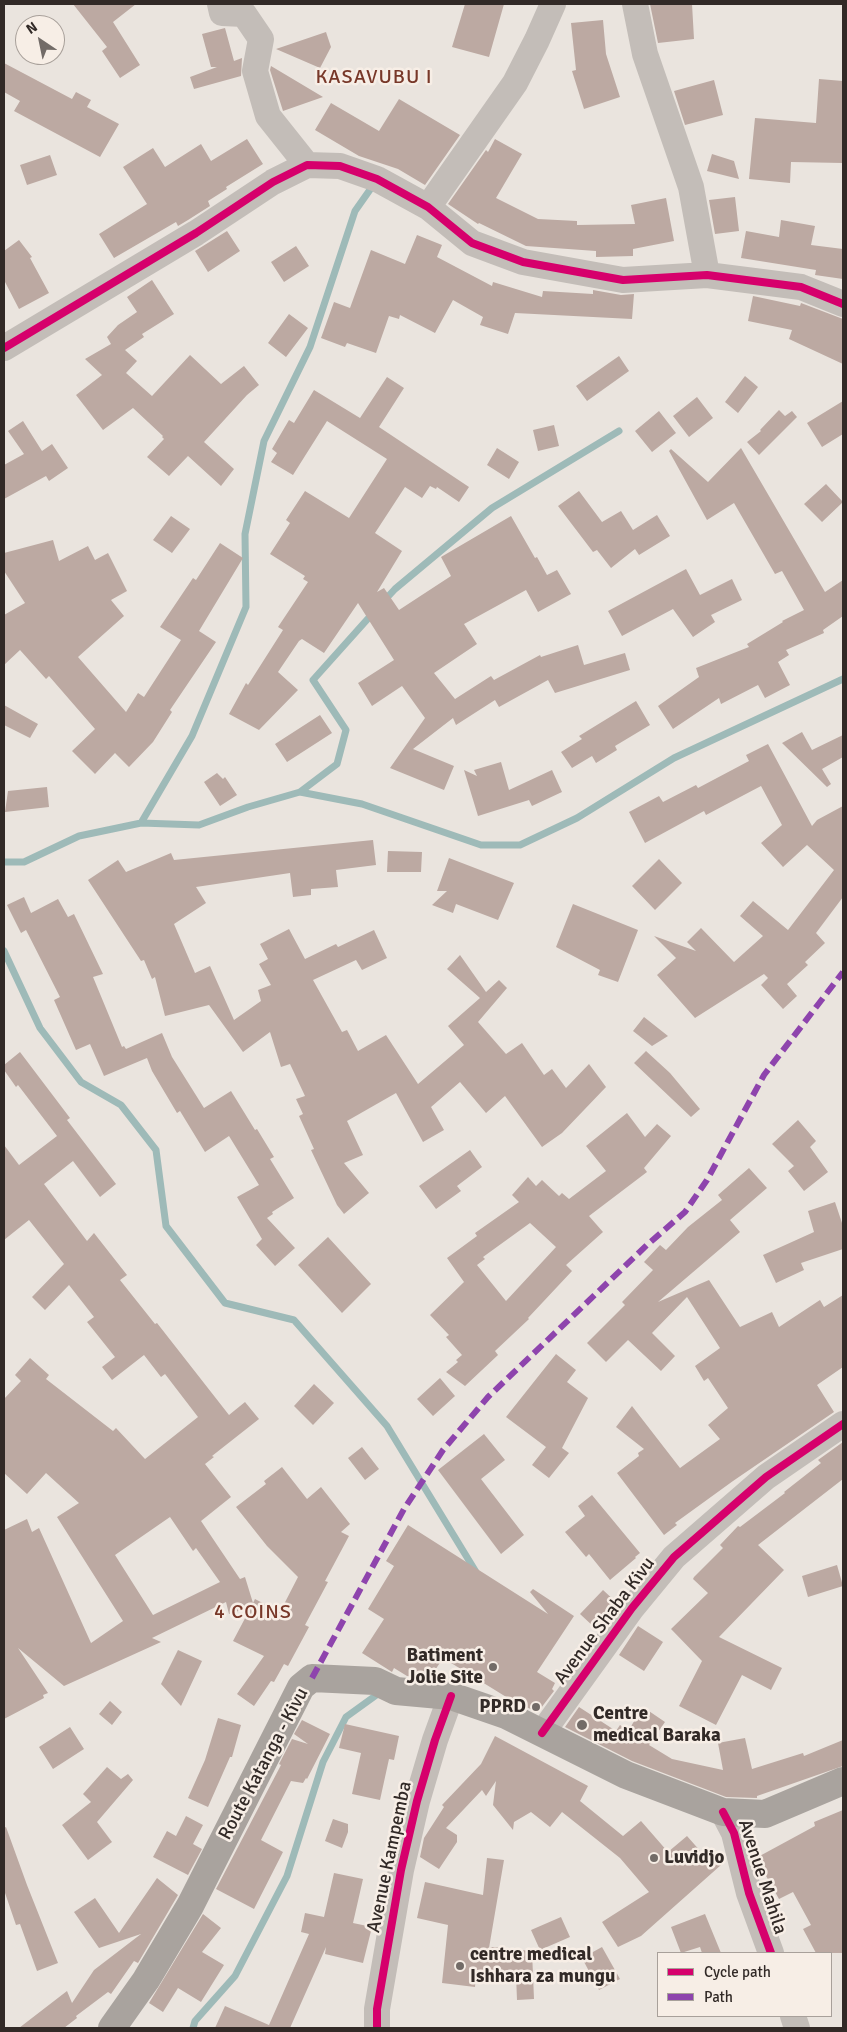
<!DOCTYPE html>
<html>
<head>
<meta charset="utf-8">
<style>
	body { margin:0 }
	#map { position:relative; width:847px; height:2032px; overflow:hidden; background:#eae4de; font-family:Signika,sans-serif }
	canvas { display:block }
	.frame { position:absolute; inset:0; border:5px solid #322a27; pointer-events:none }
	.legend { position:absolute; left:657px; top:1952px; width:175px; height:65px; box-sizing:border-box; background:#f7eee6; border:1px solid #a8a09a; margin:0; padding:6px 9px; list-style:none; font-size:15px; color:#322a27 }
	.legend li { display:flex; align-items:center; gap:10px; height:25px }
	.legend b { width:25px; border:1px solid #a8a09a }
	.north { position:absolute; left:15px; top:15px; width:50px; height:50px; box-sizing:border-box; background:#f7eee6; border:1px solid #a8a09a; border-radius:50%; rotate:326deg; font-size:14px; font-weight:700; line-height:20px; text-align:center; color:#322a27 }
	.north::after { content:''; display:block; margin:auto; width:18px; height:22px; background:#726b67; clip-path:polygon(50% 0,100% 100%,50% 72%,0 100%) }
</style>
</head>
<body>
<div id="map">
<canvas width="847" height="2032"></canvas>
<div class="frame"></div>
<ul class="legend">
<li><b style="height:6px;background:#d6006c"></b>Cycle path</li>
<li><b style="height:6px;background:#8e44ad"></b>Path</li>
</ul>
<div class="north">N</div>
</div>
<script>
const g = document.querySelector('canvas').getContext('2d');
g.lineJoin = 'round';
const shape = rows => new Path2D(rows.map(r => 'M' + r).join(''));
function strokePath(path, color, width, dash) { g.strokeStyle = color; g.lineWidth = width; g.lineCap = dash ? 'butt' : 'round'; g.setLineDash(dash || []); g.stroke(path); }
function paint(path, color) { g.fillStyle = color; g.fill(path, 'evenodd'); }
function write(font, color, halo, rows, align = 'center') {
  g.font = font + ' Signika,sans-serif'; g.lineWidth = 5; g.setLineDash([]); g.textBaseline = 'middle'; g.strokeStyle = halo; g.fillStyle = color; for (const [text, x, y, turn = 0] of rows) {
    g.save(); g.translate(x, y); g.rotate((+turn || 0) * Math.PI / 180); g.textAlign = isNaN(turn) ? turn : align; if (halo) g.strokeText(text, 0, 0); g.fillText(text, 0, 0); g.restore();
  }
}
strokePath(shape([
	[383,602,395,589,492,508,619,431],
	[300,792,337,764,346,730,313,680,373,613],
	[141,823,192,736,246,607,245,534,264,441,310,347,355,211,374,184],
	[4,862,24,862,79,836,141,823,199,825,248,807,300,792,362,804,481,845,520,845,577,818,674,758,843,679],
	[4,951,40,1028,81,1082,121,1105,156,1150,166,1226,225,1303,294,1320,387,1426,476,1572,475,1574],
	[193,2028,195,2021,235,1976,287,1876,323,1762,346,1717,382,1691]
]), '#9ebab8', 7);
paint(shape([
	[73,4,136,4,113,22,140,65,120,78,102,51,107,47],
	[465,4,504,4,489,57,452,47],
	[650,4,692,4,694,39,658,43],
	[603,20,606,54,620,97,584,109,572,71,576,70,571,23],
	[225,28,234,61,242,58,241,76,194,89,190,77,217,67,211,67,202,34],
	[326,32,331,47,320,68,276,49],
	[4,63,72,99,76,92,91,100,87,107,119,124,100,157,14,111,20,101,4,92],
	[271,66,323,97,283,111,270,70],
	[819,79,843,81,843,163,791,162,790,183,749,179,755,118,816,123],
	[714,80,723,115,685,125,674,91],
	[399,99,460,135,425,185,398,169,359,156,315,130,331,103,379,131],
	[247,139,263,164,226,187,227,189,208,201,210,206,188,220,178,226,176,222,114,258,99,234,147,204,123,167,153,148,165,167,201,144,211,161],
	[495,139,522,154,496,198,538,219,577,221,577,225,635,224,631,205,666,198,674,241,633,249,633,256,596,257,596,251,526,246,479,223,478,224,448,204,486,150,488,152],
	[712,154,734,161,739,179,707,171],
	[50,155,57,175,27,185,20,165],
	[735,197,739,231,715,234,709,200],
	[781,220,815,226,811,245,843,249,843,279,815,275,816,270,741,258,746,231,779,237],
	[227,231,240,251,208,272,195,251],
	[417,235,442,245,437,257,492,286,493,282,542,297,543,291,593,294,593,290,621,295,634,294,632,319,515,313,508,334,480,325,483,317,453,300,435,333,400,315,399,319,389,316,376,353,347,343,345,347,321,338,334,302,350,308,371,250,405,264],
	[19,240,32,257,30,258,49,293,19,309,4,280,4,251],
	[296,246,309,266,284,282,271,262],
	[152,280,174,314,142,334,144,337,125,350,137,361,126,373,152,396,190,355,221,384,244,366,259,385,247,395,204,442,234,469,221,486,188,456,169,476,147,457,164,439,162,437,163,436,133,408,103,430,76,395,102,375,85,359,111,344,107,337,118,325,137,312,127,297],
	[753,296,800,306,801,303,843,319,843,364,789,339,792,330,748,321],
	[289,314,308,328,286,357,268,343],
	[619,356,629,371,587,401,576,386],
	[745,376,758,387,738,413,725,402],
	[387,377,404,388,379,427,469,487,459,502,437,487,436,489,430,486,422,498,405,487,375,533,402,551,377,592,384,588,399,610,451,576,441,557,511,516,535,558,537,557,547,575,557,570,571,594,538,612,526,590,464,624,477,644,434,673,455,699,491,676,494,680,540,655,541,657,578,645,584,665,625,653,630,670,555,693,548,680,499,707,495,700,456,725,453,718,413,749,454,766,444,790,390,768,425,718,402,686,372,706,358,683,394,660,358,603,324,653,302,639,299,641,278,672,298,690,259,730,229,714,246,683,248,685,283,630,278,627,308,582,303,579,305,576,270,554,290,523,286,520,305,491,349,518,387,459,327,421,293,475,271,462,277,453,272,449,289,420,294,423,314,390,360,418],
	[697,397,713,418,689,437,673,416],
	[843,401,843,434,822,447,807,423],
	[779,410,785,416,792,411,797,417,759,455,747,442,761,431,760,430],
	[659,411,676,433,652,452,635,431],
	[23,421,42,451,52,444,68,468,49,481,46,476,4,499,4,465,24,454,8,431],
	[554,425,559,446,538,451,533,430],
	[497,448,519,462,509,479,487,465],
	[741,448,825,592,843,580,843,616,823,630,824,633,786,650,789,655,778,662,790,685,765,698,758,685,721,704,719,698,673,729,658,706,699,677,696,668,749,647,747,644,783,622,782,621,804,610,782,571,775,574,734,503,707,520,669,451,671,449,708,482],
	[826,484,843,502,822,522,804,504],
	[579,491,602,522,621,511,633,530,657,515,670,536,639,555,635,549,611,568,597,550,593,552,558,506],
	[171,516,190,529,172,553,153,540],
	[53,540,59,561,88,546,95,560,108,553,127,591,111,600,124,616,78,657,126,712,138,693,144,697,181,640,160,627,193,578,196,580,220,543,243,558,199,631,216,642,170,710,172,712,153,742,129,767,115,753,95,774,72,751,95,729,49,676,46,679,20,650,4,665,4,615,25,603,4,571,4,553],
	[686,569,700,595,732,579,742,600,711,615,715,622,693,637,673,609,622,636,608,611],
	[636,701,650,725,615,746,617,750,596,763,592,756,572,768,561,752,582,739,579,736],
	[4,705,38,724,30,738,4,725],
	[320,715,332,733,287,762,275,744],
	[802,732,812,750,843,735,843,757,822,769,831,784,827,787,782,743],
	[768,744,812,826,817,820,843,806,843,897,816,933,825,943,805,962,808,965,787,984,797,996,783,1009,761,985,768,978,764,974,695,1018,657,975,676,958,654,936,696,951,687,942,701,928,734,962,763,936,740,916,753,901,788,930,834,870,807,845,783,867,761,843,782,825,761,786,706,815,704,811,645,843,629,812,659,796,663,802,696,785,698,788,749,761,746,755],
	[501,762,509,790,552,770,562,792,532,806,529,800,478,816,464,770,477,776,474,770],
	[217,773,223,779,225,777,237,795,220,806,204,782],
	[47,787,49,807,5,812,8,791],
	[373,840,376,865,336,870,338,887,311,889,311,895,293,897,290,873,196,887,206,903,174,924,195,973,210,966,234,1020,261,1001,258,990,271,985,259,964,268,959,260,944,289,929,305,959,336,944,338,947,374,930,387,958,362,970,356,960,313,980,342,1032,347,1030,358,1051,386,1035,418,1084,464,1045,448,1026,480,998,447,969,460,955,486,992,499,980,507,988,478,1022,506,1054,522,1043,544,1075,552,1069,566,1088,589,1064,606,1087,562,1133,542,1147,505,1096,486,1113,460,1082,431,1107,444,1130,423,1142,396,1093,347,1121,363,1155,344,1163,369,1193,344,1214,337,1205,311,1150,314,1149,299,1116,303,1114,296,1099,305,1096,290,1064,281,1067,270,1032,243,1052,209,1005,165,1016,155,977,152,979,144,960,141,961,88,880,118,860,126,872,171,853,174,860],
	[388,851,422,852,421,872,387,872],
	[449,858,514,883,498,920,456,904,453,913,432,905,447,891,437,891],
	[659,859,682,883,655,910,632,886],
	[24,897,31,913,58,899,68,917,74,914,103,974,93,977,122,1047,124,1046,126,1049,162,1033,172,1057,204,1108,231,1091,255,1130,257,1129,274,1157,270,1159,294,1198,272,1212,273,1214,267,1218,295,1248,275,1266,256,1245,262,1239,237,1197,259,1185,229,1136,205,1152,180,1111,177,1113,152,1071,147,1058,104,1076,90,1044,76,1050,54,1000,60,997,26,930,21,933,7,905],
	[573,904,638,930,618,982,598,975,600,970,556,947],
	[644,1017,668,1036,652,1046,633,1031],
	[646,1051,670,1073,700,1109,691,1117,634,1063],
	[20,1052,70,1118,67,1120,116,1184,100,1197,73,1161,44,1184,87,1241,94,1233,127,1275,120,1280,155,1324,157,1323,229,1415,245,1402,259,1419,212,1456,214,1457,205,1464,231,1497,201,1521,240,1579,245,1577,253,1603,255,1599,280,1612,298,1577,267,1546,236,1507,266,1484,264,1481,282,1467,307,1499,321,1487,350,1524,341,1532,349,1536,325,1581,328,1582,305,1625,309,1627,288,1666,284,1664,274,1682,271,1681,254,1706,237,1694,264,1656,233,1641,251,1607,229,1614,226,1602,152,1638,161,1642,64,1686,18,1648,48,1693,43,1695,44,1698,4,1719,4,1530,27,1519,32,1532,39,1528,91,1643,123,1621,57,1517,79,1503,46,1473,27,1494,4,1473,4,1399,21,1381,15,1375,30,1358,49,1375,46,1379,113,1431,116,1428,145,1459,198,1417,165,1374,161,1377,144,1355,112,1380,102,1367,115,1357,87,1322,94,1317,69,1285,45,1310,32,1297,64,1264,29,1220,4,1240,4,1145,19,1165,57,1136,18,1085,16,1087,4,1070,4,1065],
	[170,1517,193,1551,196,1548,220,1582,153,1615,115,1555],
	[627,1113,645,1137,657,1124,671,1136,644,1168,647,1172,589,1216,603,1232,566,1265,572,1271,528,1318,529,1319,495,1351,498,1355,465,1386,446,1372,458,1362,456,1360,462,1355,446,1337,449,1335,430,1315,464,1282,447,1258,477,1236,475,1233,519,1202,512,1195,528,1177,536,1186,542,1180,559,1196,562,1193,569,1199,606,1171,586,1146],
	[530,1223,556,1247,506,1301,477,1265,485,1259,483,1257],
	[798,1120,816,1141,810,1147,828,1172,804,1191,788,1171,794,1166,772,1144],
	[470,1150,482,1167,457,1186,461,1191,436,1209,419,1186],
	[749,1168,767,1188,730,1220,740,1232,658,1302,709,1280,740,1327,772,1312,779,1327,820,1300,824,1307,843,1295,843,1367,817,1385,834,1412,733,1481,675,1523,677,1525,664,1535,617,1473,639,1456,638,1453,644,1449,616,1427,632,1406,680,1468,720,1439,708,1425,728,1408,708,1378,704,1381,695,1366,720,1348,687,1297,652,1333,675,1356,661,1371,628,1340,606,1362,587,1343,625,1305,622,1302,653,1270,644,1262,660,1245,666,1250,688,1227,722,1200,718,1195],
	[835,1202,843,1226,843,1249,801,1263,804,1270,776,1283,763,1255,814,1232,808,1211],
	[328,1237,371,1284,342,1313,298,1265],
	[556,1354,576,1370,567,1382,588,1398,562,1448,569,1453,549,1478,532,1465,546,1447,506,1417],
	[440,1378,455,1396,433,1416,417,1399],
	[314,1384,334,1403,313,1425,294,1406],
	[484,1434,505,1460,481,1479,524,1535,501,1554,438,1470],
	[843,1442,843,1479,758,1545,784,1570,719,1637,782,1668,771,1690,742,1675,716,1725,679,1706,702,1661,671,1629,708,1593,693,1579,694,1577,723,1548,720,1545,738,1526,740,1527,785,1493,784,1492,821,1463,818,1460],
	[362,1447,379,1469,365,1480,348,1458],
	[592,1495,640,1553,635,1557,636,1558,610,1580,589,1554,586,1557,565,1532,585,1516,578,1506],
	[408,1525,548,1614,530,1592,533,1589,574,1616,537,1672,555,1683,552,1689,554,1691,538,1712,516,1703,443,1658,430,1678,407,1676,394,1668,392,1672,362,1653,384,1619,368,1609,394,1566,386,1561],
	[837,1565,843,1586,808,1597,802,1576],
	[603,1590,617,1603,594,1627,580,1614],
	[638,1626,663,1642,644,1671,619,1655],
	[178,1650,202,1661,181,1706,161,1684],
	[110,1701,122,1712,112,1725,99,1714],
	[579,1707,616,1731,620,1725,628,1731,643,1707,665,1722,649,1745,672,1759,723,1770,718,1743,745,1738,752,1769,803,1753,804,1756,843,1740,843,1766,757,1796,757,1798,726,1797,632,1761,565,1727],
	[218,1718,241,1725,232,1757,230,1757,208,1807,188,1798,205,1760],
	[302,1720,330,1734,307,1779,306,1778,303,1783,291,1781,261,1840,283,1852,254,1909,216,1889,281,1765,279,1764,292,1739,308,1744,294,1734],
	[345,1724,399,1736,394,1760,389,1759,380,1800,352,1794,361,1753,339,1748],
	[70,1727,84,1749,53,1769,39,1747],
	[495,1736,588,1786,580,1801,623,1836,641,1821,668,1852,687,1836,702,1853,706,1849,721,1865,641,1936,618,1947,602,1922,649,1892,620,1858,562,1812,550,1827,531,1812,514,1822,513,1830,493,1805,496,1781,486,1796,482,1790,446,1828,457,1835,457,1842,439,1869,420,1857,424,1838,444,1807,442,1805,481,1764],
	[107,1767,121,1779,128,1774,133,1780,97,1822,112,1842,88,1860,62,1825,91,1802,83,1794],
	[843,1810,843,1953,816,1953,803,1929,811,1925,793,1892,779,1899,756,1858,815,1826,814,1822],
	[186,1816,203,1825,193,1844,202,1849,188,1875,153,1857,167,1831,176,1836],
	[333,1819,348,1824,348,1832,342,1848,325,1841],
	[6,1827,27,1885,58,1963,37,1971,20,1924,16,1925,4,1890,4,1828],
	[487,1858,504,1860,489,1948,493,1947,532,1951,534,1999,517,2000,516,1975,476,1971,475,1987,442,1983,448,1925,417,1918,425,1882,483,1895],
	[334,1873,363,1879,353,1923,372,1927,363,1963,325,1954,326,1947,290,2028,215,2028,225,2006,269,2025,309,1934,301,1932,305,1913,324,1917],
	[157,1878,178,1895,138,1963,134,1961,111,1994,108,1992,76,2016,77,2018,64,2028,19,2028,67,1991,72,2003,94,1970,141,1934,99,1948,74,1912,95,1898,119,1933],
	[203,1914,221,1928,202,1952,224,1965,201,2002,178,1988,163,2012,149,2003],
	[705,1914,721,1953,702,1953,700,1947,681,1953,671,1927],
	[561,1917,570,1937,540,1950,531,1930],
	[602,1947,620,1979,599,1990,582,1958]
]), '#bca9a2');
strokePath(shape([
	[220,4,222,13,244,14,261,39,255,71,268,116,307,165],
	[635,4,645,54,691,187,707,275],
	[428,207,515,83,537,40,553,4],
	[4,348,196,233,273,182,307,165,340,166,377,179,428,207,472,243,523,262,623,280,707,275,801,287,843,304],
	[542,1733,632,1608,674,1557,766,1477,843,1424],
	[723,1812,734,1833,749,1893,771,1953],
	[793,2016,797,2028],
	[377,2028,377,2009,401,1870,417,1801,435,1740,451,1696]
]), '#c3bdb8', 26);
strokePath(shape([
	[112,2028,146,1980,190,1906,301,1687,312,1678,375,1681,396,1691,451,1696,506,1715,626,1775,723,1812,765,1814,843,1781]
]), '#a9a39e', 28);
strokePath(shape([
	[312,1678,404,1509,443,1450,488,1397,647,1245,685,1212,707,1180,764,1075,843,972]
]), '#8e44ad', 6, [12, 6]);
strokePath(shape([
	[4,348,196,233,273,182,307,165,340,166,377,179,428,207,472,243,523,262,623,280,707,275,801,287,843,304],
	[542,1733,632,1608,674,1557,766,1477,843,1424],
	[723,1812,734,1833,749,1893,771,1953],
	[377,2028,377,2009,401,1870,417,1801,435,1740,451,1696]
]), '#d6006c', 8);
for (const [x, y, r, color] of [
	[493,1667,5,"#726b67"],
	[536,1707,5,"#726b67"],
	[582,1725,6,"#726b67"],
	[654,1858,5,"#726b67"],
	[460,1966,5,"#726b67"]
]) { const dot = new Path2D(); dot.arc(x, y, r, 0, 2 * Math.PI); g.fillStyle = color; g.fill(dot); strokePath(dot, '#f7eee6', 2); }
write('19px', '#322a27', '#f7eee6', [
	["Avenue Shaba Kivu",605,1621,-53],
	["Route Katanga - Kivu",264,1764,-62],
	["Avenue Kampemba",390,1857,-78],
	["Avenue Mahila",762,1877,72]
]);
write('bold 19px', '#322a27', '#f7eee6', [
	["Batiment",483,1656,"right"],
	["Jolie Site",483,1678,"right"],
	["PPRD",526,1707,"right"],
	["Centre",593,1714],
	["medical Baraka",593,1736],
	["Luvidjo",664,1858],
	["centre medical",470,1955],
	["Ishhara za mungu",470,1977]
], 'left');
g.letterSpacing = '1px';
write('20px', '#783829', '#f7eee6', [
	["KASAVUBU I",374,78],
	["4 COINS",253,1613]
]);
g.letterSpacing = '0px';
</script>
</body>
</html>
